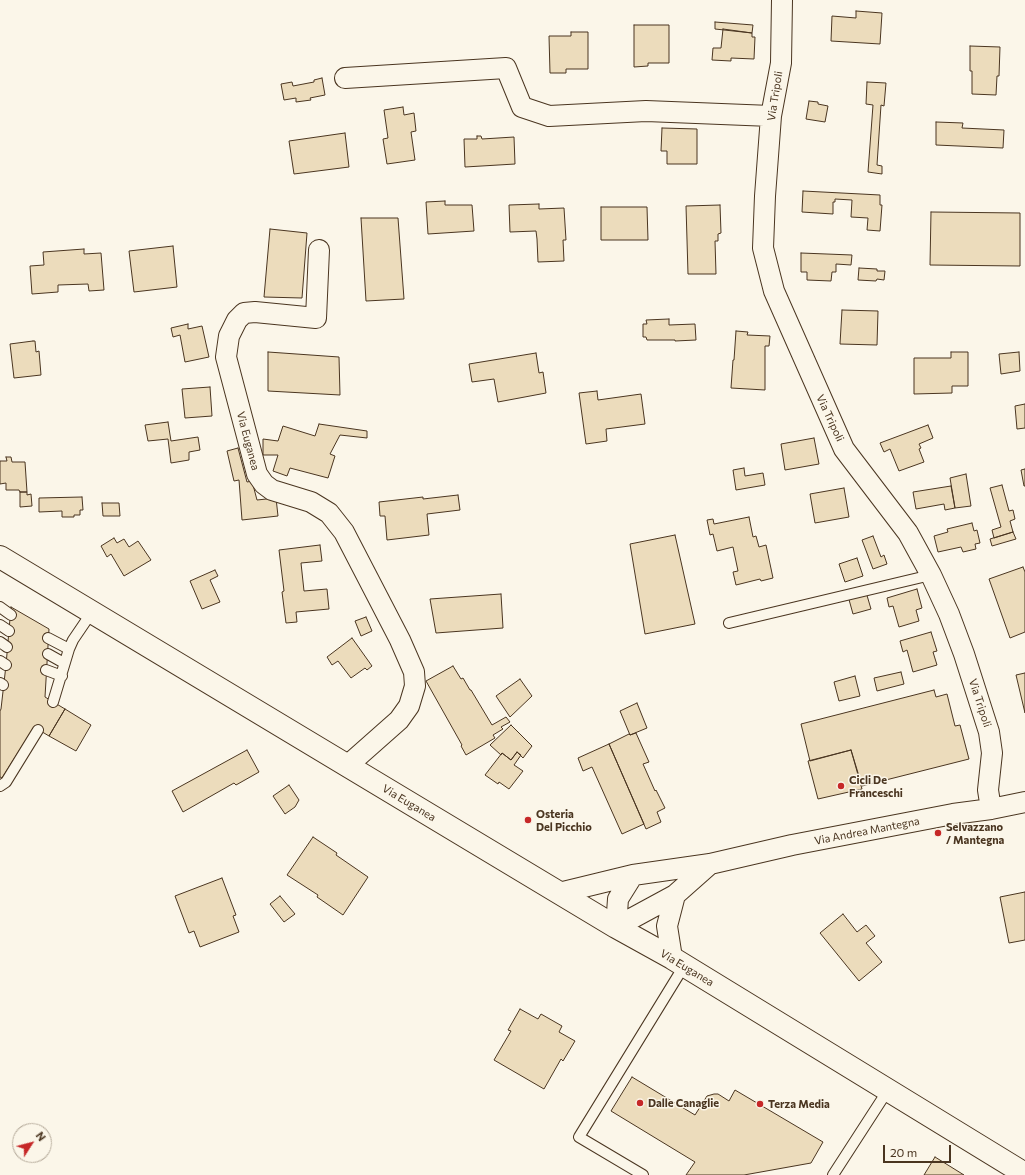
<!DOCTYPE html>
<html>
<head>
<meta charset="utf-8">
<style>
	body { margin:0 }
	#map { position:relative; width:1025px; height:1175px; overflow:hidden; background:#fbf6e9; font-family:Commissioner,sans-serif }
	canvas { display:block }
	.north { position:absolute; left:12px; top:1123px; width:40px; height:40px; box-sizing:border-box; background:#fbf6e9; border:1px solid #b4a999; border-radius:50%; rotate:54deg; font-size:11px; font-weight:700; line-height:16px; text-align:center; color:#4a3520 }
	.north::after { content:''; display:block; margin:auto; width:14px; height:18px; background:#c62828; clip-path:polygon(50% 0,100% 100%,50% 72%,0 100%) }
	.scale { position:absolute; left:883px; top:1145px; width:68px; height:18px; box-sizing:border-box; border:2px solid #4a3520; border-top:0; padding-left:5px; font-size:12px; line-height:14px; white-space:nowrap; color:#4a3520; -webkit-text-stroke:3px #fbf6e9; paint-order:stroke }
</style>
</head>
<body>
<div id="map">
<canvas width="1025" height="1175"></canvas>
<div class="north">N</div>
<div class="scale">20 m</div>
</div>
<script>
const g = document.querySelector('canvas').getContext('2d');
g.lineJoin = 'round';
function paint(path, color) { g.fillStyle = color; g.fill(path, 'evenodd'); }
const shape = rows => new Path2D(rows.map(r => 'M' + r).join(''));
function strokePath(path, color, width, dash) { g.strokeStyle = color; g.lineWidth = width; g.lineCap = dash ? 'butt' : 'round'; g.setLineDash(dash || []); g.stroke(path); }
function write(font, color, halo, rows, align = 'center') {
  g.font = font + ' Commissioner,sans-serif'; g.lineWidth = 3; g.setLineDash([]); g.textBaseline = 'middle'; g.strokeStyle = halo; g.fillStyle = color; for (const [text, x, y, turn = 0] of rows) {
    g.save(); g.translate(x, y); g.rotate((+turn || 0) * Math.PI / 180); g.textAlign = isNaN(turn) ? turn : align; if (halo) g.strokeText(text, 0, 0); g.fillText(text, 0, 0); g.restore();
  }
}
const building = shape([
	[856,11,882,13,880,44,831,41,832,16,856,18,856,11],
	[715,22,753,25,752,33,715,29,715,22],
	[634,25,669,25,669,63,648,63,648,66,634,67,634,25],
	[723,29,752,33,752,37,755,37,754,59,731,58,731,61,712,60,713,48,721,48,723,29],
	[571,32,588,32,588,69,566,69,566,73,550,73,549,36,571,36,571,32],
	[970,46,1000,47,999,76,997,76,996,95,972,94,972,71,970,71,970,46],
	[322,78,325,95,310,98,311,100,296,102,296,98,284,100,281,84,292,82,293,86,314,82,314,80,322,78],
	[867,82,886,83,884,106,881,105,877,165,882,166,882,174,868,172,873,105,866,104,867,82],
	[809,101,818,102,818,104,828,106,825,122,806,119,809,101],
	[403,107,404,115,414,113,416,131,411,132,415,160,387,164,383,139,388,138,384,110,403,107],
	[936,122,963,123,962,128,1004,130,1003,148,936,145,936,122],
	[662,128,697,129,697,164,667,164,667,151,661,151,662,128],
	[345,133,349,167,294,174,289,141,345,133],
	[477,136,481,136,482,139,514,137,515,164,465,167,464,139,477,139,477,136],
	[803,191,880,195,880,205,882,205,880,231,867,230,868,218,851,217,852,200,835,199,835,202,833,202,833,214,802,212,803,191],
	[445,201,445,205,472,205,474,231,428,234,426,202,445,201],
	[539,204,539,209,564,208,566,240,563,240,564,261,538,262,537,239,536,231,510,232,509,205,539,204],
	[720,205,721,233,718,234,718,241,715,241,716,274,688,274,686,206,720,205],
	[601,207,647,207,648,240,601,240,601,207],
	[931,212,1020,213,1020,266,930,265,931,212],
	[361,218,398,218,404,299,366,301,361,218],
	[270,229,307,233,302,298,264,297,270,229],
	[173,246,177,287,134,292,129,251,173,246],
	[84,249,84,254,101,253,104,290,89,291,88,284,58,285,58,292,32,294,30,266,44,265,43,252,84,249],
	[801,253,852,255,851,265,836,264,836,272,832,272,831,281,807,280,807,272,801,272,801,253],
	[859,268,877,269,877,271,885,271,884,280,877,279,876,281,858,280,859,268],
	[842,310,878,311,877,345,840,344,842,310],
	[669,319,669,325,695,324,696,340,675,341,675,340,647,340,646,337,643,337,643,324,647,324,646,320,669,319],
	[188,324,188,329,202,326,209,357,185,362,180,335,173,337,171,328,188,324],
	[736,331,748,332,747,335,770,336,769,346,765,346,765,390,731,388,733,360,734,360,736,331],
	[33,341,35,341,36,352,39,351,41,375,14,378,10,344,33,341],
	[268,352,339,357,340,395,268,391,268,352],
	[951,352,968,352,968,386,952,386,952,393,914,394,914,358,951,358,951,352],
	[1019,352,1020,371,1001,374,999,354,1019,352],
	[536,353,539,373,543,372,546,393,498,402,494,379,472,382,469,364,536,353],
	[210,387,212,416,185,418,182,389,210,387],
	[597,391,598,400,641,394,645,424,606,429,607,441,586,444,579,393,597,391],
	[1025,404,1025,428,1017,429,1015,406,1025,404],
	[168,422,171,441,198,437,200,450,189,452,189,460,171,463,168,439,148,441,145,425,168,422],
	[319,424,367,431,367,438,340,435,330,454,335,456,328,478,290,468,287,476,273,471,278,455,263,455,263,439,278,441,283,426,315,436,319,424],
	[928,425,933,438,919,444,921,448,919,449,924,462,899,471,890,449,884,452,880,443,928,425],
	[814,438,819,464,785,470,781,444,814,438],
	[238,448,247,482,252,481,257,500,276,498,278,516,242,520,239,480,234,481,227,451,238,448],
	[6,457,11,457,12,462,25,462,27,492,20,492,19,490,6,490,6,483,0,484,0,461,7,461,6,457],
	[744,468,745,476,763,473,765,485,736,490,733,470,744,468],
	[1025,469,1025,486,1024,486,1021,470,1025,469],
	[966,474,971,506,955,508,950,478,966,474],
	[1002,485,1009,511,1013,510,1015,519,1010,521,1013,532,994,538,992,530,1001,527,990,488,1002,485],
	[951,486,955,508,945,510,944,504,916,509,913,492,951,486],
	[844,488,849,517,815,523,810,494,844,488],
	[20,492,27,492,27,495,31,494,32,506,20,507,20,492],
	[458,495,460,510,427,514,429,535,387,540,385,516,380,516,379,502,423,497,423,499,458,495],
	[82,497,83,510,80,510,80,515,74,515,74,517,62,517,62,511,39,512,39,498,82,497],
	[102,503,119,503,120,516,103,516,102,503],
	[749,517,753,537,756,536,759,547,766,545,773,578,761,581,760,579,736,585,733,572,738,571,733,547,717,551,713,534,710,535,707,520,713,519,714,524,749,517],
	[972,523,974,531,977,530,980,543,975,544,976,549,963,552,961,547,938,552,934,536,948,532,947,529,972,523],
	[1013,532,1016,539,992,546,990,539,1013,532],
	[675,535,695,624,645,634,630,544,675,535],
	[873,536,881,557,884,555,887,564,873,569,862,540,873,536],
	[114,538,117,543,124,539,129,547,138,541,151,560,124,576,111,554,107,557,101,546,114,538],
	[320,545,322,561,301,563,304,591,327,589,329,609,296,612,297,622,286,623,282,592,284,591,279,550,320,545],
	[857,558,863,576,845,582,839,564,857,558],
	[1023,567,1025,572,1025,632,1010,638,989,579,1023,567],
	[215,570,218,576,210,580,220,602,202,609,190,581,215,570],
	[917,589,922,608,916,610,919,621,899,627,893,606,889,607,887,598,917,589],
	[866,592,871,609,853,614,848,596,866,592],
	[501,594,503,628,436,633,430,599,501,594],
	[11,607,49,629,45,697,65,709,49,736,34,727,2,778,0,777,0,711,1,709,6,665,11,607],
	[366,617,372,631,361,636,355,621,366,617],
	[931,632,937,651,933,652,937,665,913,672,907,650,903,652,900,641,931,632],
	[352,638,372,666,367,670,365,668,351,678,338,661,332,665,327,657,352,638],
	[453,666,461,679,463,678,470,690,471,690,492,725,506,717,510,722,501,727,503,729,493,735,495,738,466,755,461,746,462,745,426,681,453,666],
	[901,672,904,684,877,691,874,678,901,672],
	[1025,673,1025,713,1016,675,1025,673],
	[855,676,860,696,839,701,834,682,855,676],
	[520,679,532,696,510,717,496,696,520,679],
	[934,690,936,697,947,694,955,726,960,725,969,759,862,786,851,750,810,761,801,724,934,690],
	[637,703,647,728,630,735,620,711,637,703],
	[65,709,91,725,76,751,49,736,65,709],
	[511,725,532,746,523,758,517,752,511,760,502,753,501,755,490,745,511,725],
	[636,733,649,762,643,764,655,791,656,790,665,808,657,812,661,822,646,829,609,744,629,734,630,735,636,733],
	[609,744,644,824,622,834,592,767,583,771,578,758,609,744],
	[247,750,259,772,236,785,234,783,183,812,172,791,247,750],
	[851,750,862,789,818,799,808,761,851,750],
	[517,752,521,755,514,765,523,771,509,789,499,782,498,784,485,775,502,753,511,760,517,752],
	[289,785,299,800,295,807,285,814,273,796,289,785],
	[313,837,337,853,336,855,368,877,343,915,317,897,318,895,287,875,313,837],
	[222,878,236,915,233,916,239,932,200,947,194,931,189,933,175,896,222,878],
	[1025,892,1025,940,1009,943,1000,897,1025,892],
	[280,896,295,914,284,922,270,904,280,896],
	[843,914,857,932,866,925,875,936,866,943,882,962,859,981,820,933,843,914],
	[520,1009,538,1019,541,1014,562,1026,559,1032,575,1041,563,1061,561,1059,544,1089,494,1060,511,1031,508,1030,520,1009],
	[632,1077,695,1115,707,1096,714,1094,718,1094,729,1101,735,1090,823,1142,811,1163,744,1175,686,1175,695,1162,611,1111,632,1077],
	[935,1157,964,1175,924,1175,935,1157]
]);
paint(building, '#ecdcbc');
strokePath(building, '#4a3520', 1);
const lane = shape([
	[0,607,11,615],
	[729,623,931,575],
	[0,625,9,631],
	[48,638,69,649,73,640,92,612],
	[0,642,7,647],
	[48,654,64,663],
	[0,661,6,665],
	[46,670,62,676],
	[0,683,3,685],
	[53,702,69,649],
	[0,786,6,782,38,730],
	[643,1175,579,1137,684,966],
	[833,1175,888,1090]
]);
const street = shape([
	[782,0,781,63,771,116,765,196,763,248,774,291,844,449,908,533,931,575,949,614,964,654,989,732,992,753,988,790,991,809],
	[345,78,506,68,522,107,549,116,646,111,771,116],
	[319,250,316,318,255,312,244,313,237,320,229,336,226,357,257,474,264,484,272,490,311,502,329,513,344,532,400,640,414,672,415,686,409,706,399,720,347,766],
	[559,893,633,875,710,864,792,845,953,814,991,809,1025,802],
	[616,927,675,895,710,864],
	[616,927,618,899,633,875],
	[672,958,667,926,675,895]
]);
const secondary = shape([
	[0,557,616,927,672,958,1025,1174]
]);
strokePath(lane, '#4a3520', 12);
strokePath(street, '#4a3520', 22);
strokePath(secondary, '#4a3520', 24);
strokePath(lane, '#fbf6e9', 10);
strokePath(street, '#fbf6e9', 20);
strokePath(secondary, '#fbf6e9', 22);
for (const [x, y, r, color] of [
	[841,786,4,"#c62828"],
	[528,820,4,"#c62828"],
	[938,833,4,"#c62828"],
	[640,1103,4,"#c62828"],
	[760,1104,4,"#c62828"]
]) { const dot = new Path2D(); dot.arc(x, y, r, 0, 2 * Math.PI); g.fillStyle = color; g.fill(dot); strokePath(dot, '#fbf6e9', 1.5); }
write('11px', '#4a3520', '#fbf6e9', [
	["Via Tripoli",775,96,-81],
	["Via Tripoli",830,418,65],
	["Via Euganea",248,441,75],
	["Via Tripoli",980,703,72],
	["Via Euganea",409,803,31],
	["Via Andrea Mantegna",867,831,-11],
	["Via Euganea",687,968,31]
]);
write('bold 11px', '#4a3520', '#fbf6e9', [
	["Cicli De",849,780],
	["Franceschi",849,793],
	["Osteria",536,814],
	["Del Picchio",536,827],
	["Selvazzano",946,827],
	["/ Mantegna",946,840],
	["Dalle Canaglie",648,1103],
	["Terza Media",768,1104]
], 'left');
</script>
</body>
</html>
